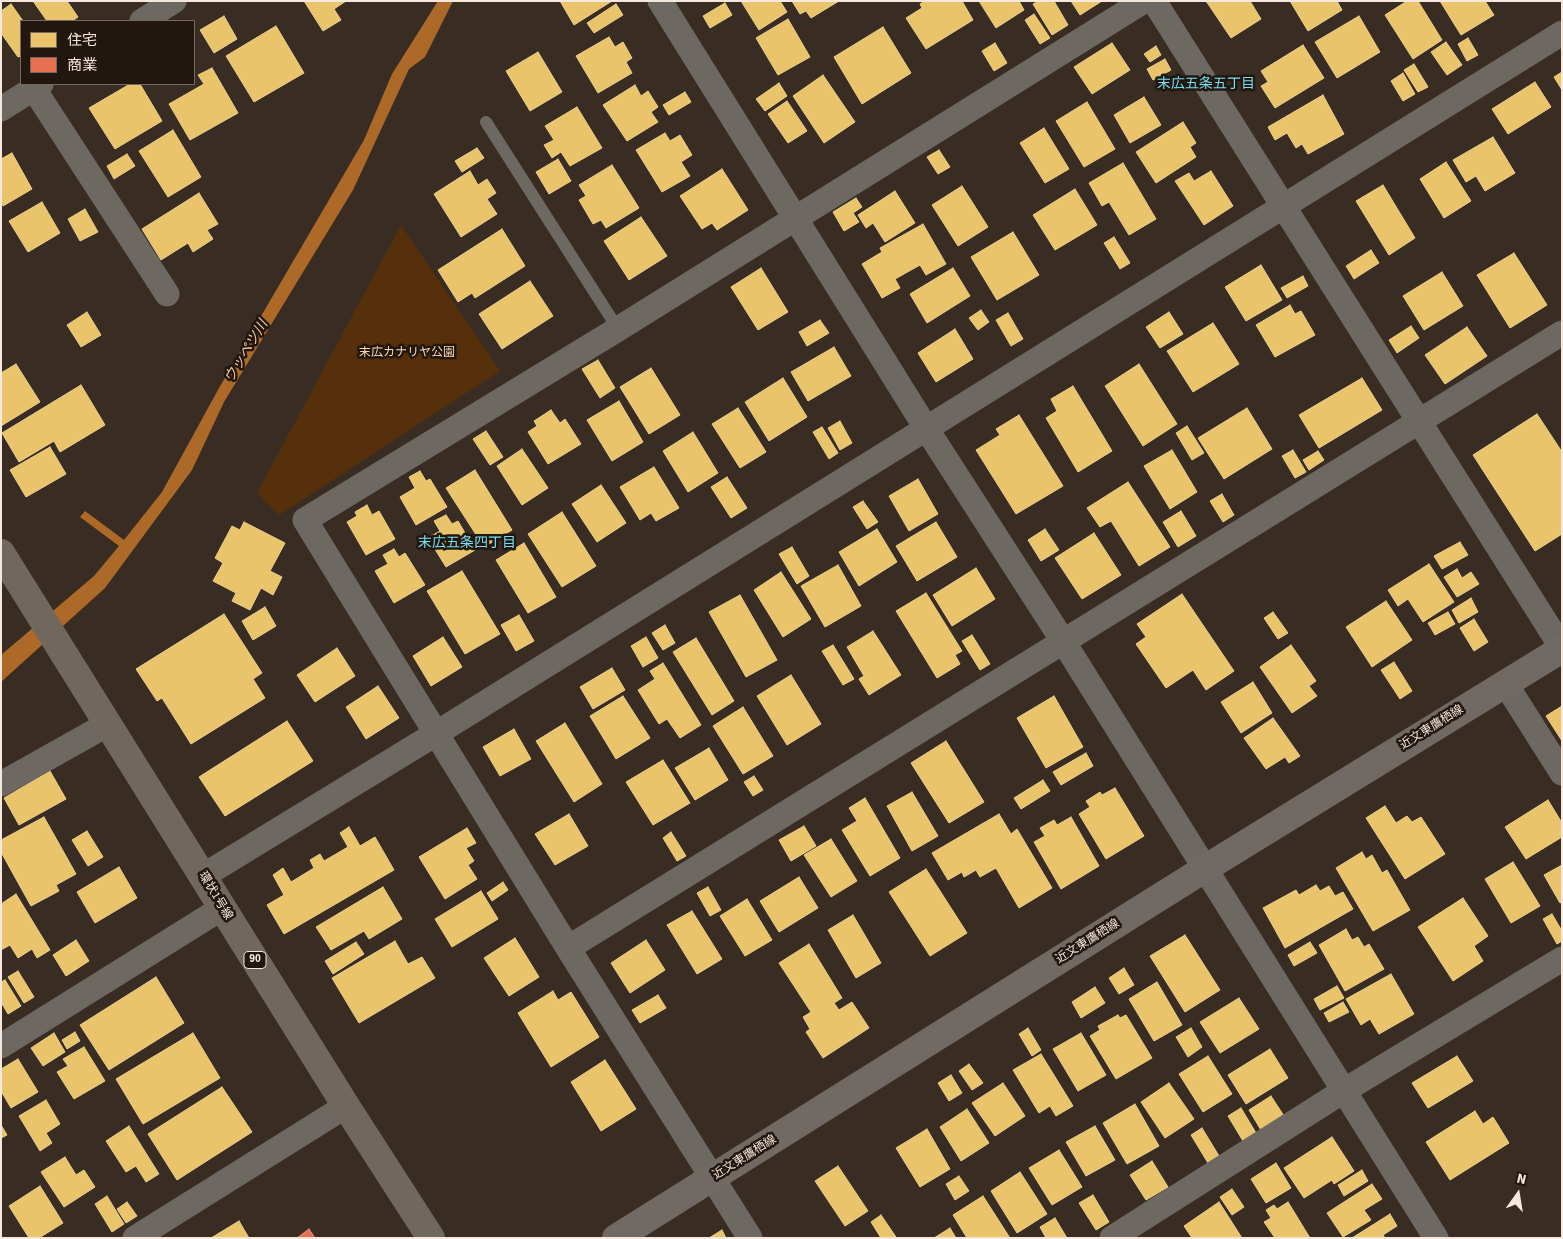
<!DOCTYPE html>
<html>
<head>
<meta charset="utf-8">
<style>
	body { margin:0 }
	#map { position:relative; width:1563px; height:1239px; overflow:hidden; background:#392d23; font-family:"Source Sans 3","Noto Sans JP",sans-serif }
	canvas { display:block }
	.frame { position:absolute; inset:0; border:2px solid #f7e8dd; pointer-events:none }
	.legend { position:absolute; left:20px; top:20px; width:175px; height:65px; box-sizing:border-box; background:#21170f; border:1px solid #776b61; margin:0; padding:6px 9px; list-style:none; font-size:15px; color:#f7e8dd }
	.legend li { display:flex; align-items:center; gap:10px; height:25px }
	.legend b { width:25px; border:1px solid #776b61 }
	.north { position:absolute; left:1493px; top:1169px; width:50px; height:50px; -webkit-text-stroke:4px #21170f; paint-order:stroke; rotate:13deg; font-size:14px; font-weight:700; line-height:20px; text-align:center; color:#f7e8dd }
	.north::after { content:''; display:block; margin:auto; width:18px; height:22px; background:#f7e8dd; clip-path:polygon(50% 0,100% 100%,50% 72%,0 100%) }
</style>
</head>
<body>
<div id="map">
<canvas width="1563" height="1239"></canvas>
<div class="frame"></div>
<ul class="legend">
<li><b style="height:14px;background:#e9c46a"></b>住宅</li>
<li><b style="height:14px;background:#e76f51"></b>商業</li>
</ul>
<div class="north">N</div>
</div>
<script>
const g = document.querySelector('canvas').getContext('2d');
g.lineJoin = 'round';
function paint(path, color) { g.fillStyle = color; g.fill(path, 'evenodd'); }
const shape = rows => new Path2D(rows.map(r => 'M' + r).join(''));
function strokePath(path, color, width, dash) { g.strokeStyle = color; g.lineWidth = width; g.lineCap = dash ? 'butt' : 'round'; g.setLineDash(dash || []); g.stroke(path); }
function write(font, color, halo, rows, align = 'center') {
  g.font = font + ' "Source Sans 3","Noto Sans JP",sans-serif'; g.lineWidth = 5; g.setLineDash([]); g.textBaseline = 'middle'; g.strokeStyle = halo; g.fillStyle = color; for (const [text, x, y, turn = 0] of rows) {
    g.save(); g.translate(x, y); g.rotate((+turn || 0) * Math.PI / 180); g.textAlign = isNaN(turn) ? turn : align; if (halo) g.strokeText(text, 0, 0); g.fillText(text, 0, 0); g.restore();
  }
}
paint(shape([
	[401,225,500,371,279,515,257,493]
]), '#56300a');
paint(shape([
	[438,1,453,1,425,57,409,69,353,190,224,402,192,470,105,588,1,682,1,655,94,576,119,546,80,517,85,511,124,540,162,492,219,388,364,140,392,74]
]), '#ad6928');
const homes = shape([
	[33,1,67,1,78,17,72,21,47,21,33,1],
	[304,1,346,1,334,9,341,20,323,31,304,1],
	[560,1,612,1,574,25,560,1],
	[741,1,780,1,787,12,759,30,741,1],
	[792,1,839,1,811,18,806,11,800,14,792,1],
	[925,1,962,1,973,20,926,49,906,18,922,8,920,4,925,1],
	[979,1,1019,1,1024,10,996,28,979,1],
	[1039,1,1054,1,1068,25,1052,35,1033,4,1039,1],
	[1071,1,1102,1,1080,15,1071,1],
	[1206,1,1250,1,1261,19,1231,38,1206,1],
	[1290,1,1337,1,1342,10,1308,31,1290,1],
	[1407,1,1418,1,1442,40,1413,59,1385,15,1407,1],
	[1440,1,1485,1,1494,15,1461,35,1440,1],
	[725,3,732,15,710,28,703,16,725,3],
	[11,4,23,21,21,56,18,57,1,33,1,11,11,4],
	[616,4,623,15,594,33,587,23,616,4],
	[1034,14,1050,38,1040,44,1025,20,1034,14],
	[224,16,237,39,214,53,200,30,224,16],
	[1359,16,1380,52,1337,78,1315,42,1359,16],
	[788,19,810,57,778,75,756,38,788,19],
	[276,26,304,73,254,102,226,56,276,26],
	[883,27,911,73,862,104,834,57,883,27],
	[609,37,615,47,623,42,632,58,626,62,632,73,598,93,576,56,609,37],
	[1468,38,1478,55,1467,61,1458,44,1468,38],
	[1446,42,1462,65,1447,75,1431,52,1446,42],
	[995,43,1007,63,994,71,982,51,995,43],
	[1112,43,1130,70,1092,94,1074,67,1112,43],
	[1303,45,1324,78,1275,108,1261,86,1268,82,1261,71,1303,45],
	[1156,46,1161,55,1150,62,1144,54,1156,46],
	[538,52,562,92,530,111,506,71,538,52],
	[1165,59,1171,70,1153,80,1147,69,1165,59],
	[1414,64,1428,87,1418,92,1404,70,1414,64],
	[212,68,238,113,190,140,169,104,204,84,198,75,212,68],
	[1562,72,1562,90,1554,77,1562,72],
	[1403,73,1415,94,1403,101,1391,81,1403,73],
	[823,75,855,122,824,143,793,96,823,75],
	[1535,82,1551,107,1508,134,1492,109,1535,82],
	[779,83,787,96,765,111,756,99,779,83],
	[130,84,140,84,162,121,115,149,89,108,130,84],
	[635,85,641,96,648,91,658,107,651,112,658,122,627,141,603,105,635,85],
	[685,92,691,102,669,115,663,105,685,92],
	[1323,95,1344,134,1308,154,1302,144,1296,148,1287,133,1275,140,1268,127,1323,95],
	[1144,97,1161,125,1130,143,1114,115,1144,97],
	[787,101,807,131,788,143,768,114,787,101],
	[1087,102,1115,149,1084,167,1056,121,1087,102],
	[577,107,602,148,570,166,561,152,552,158,544,145,554,140,545,126,577,107],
	[1183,122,1196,143,1190,147,1196,157,1156,183,1136,152,1183,122],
	[1044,128,1069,169,1045,183,1020,143,1044,128],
	[173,130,201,177,168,197,139,151,173,130],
	[665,133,670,141,680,135,692,155,681,162,690,176,662,192,636,150,665,133],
	[1493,137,1515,173,1485,191,1476,176,1466,182,1453,160,1493,137],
	[477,148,484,158,462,172,455,161,477,148],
	[939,150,950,167,938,174,927,157,939,150],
	[12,153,32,189,3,206,1,202,1,159,12,153],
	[127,154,135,166,114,179,107,166,127,154],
	[558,159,571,181,549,194,536,172,558,159],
	[1446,162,1471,201,1444,218,1420,179,1446,162],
	[1123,163,1156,219,1129,235,1109,202,1102,206,1089,183,1123,163],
	[612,165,639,208,606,228,601,220,593,224,579,200,586,196,579,185,612,165],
	[722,169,748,210,717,230,712,223,702,229,680,196,722,169],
	[470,171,478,185,487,179,496,193,487,199,497,214,461,237,434,194,470,171],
	[1211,171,1233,206,1204,225,1175,181,1189,173,1194,181,1211,171],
	[1383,185,1415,238,1389,255,1356,201,1383,185],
	[962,186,988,227,958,246,932,205,962,186],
	[1075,189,1097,225,1055,250,1033,215,1075,189],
	[895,191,915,223,885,242,873,223,866,228,858,215,895,191],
	[199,193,218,224,207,230,213,239,193,252,188,243,161,260,142,229,199,193],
	[856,198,862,207,853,213,859,222,844,231,833,212,856,198],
	[42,202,60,233,28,252,9,221,42,202],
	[85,209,98,232,80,241,68,219,85,209],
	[641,217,667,256,629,280,604,241,641,217],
	[923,224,946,264,926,275,920,265,895,279,900,288,882,298,862,264,882,252,880,248,923,224],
	[502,229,525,266,475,298,472,293,458,302,438,270,502,229],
	[1013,232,1039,275,997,300,971,257,1013,232],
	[1114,237,1130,263,1120,269,1104,243,1114,237],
	[1371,250,1379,263,1354,279,1346,266,1371,250],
	[1514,253,1547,305,1510,328,1477,275,1514,253],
	[1261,265,1282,300,1246,321,1225,287,1261,265],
	[761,268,788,312,758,330,731,287,761,268],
	[953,268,970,296,927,323,910,294,953,268],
	[1442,272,1463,306,1424,330,1403,296,1442,272],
	[1303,276,1308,286,1287,298,1281,288,1303,276],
	[530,281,553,316,502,349,479,314,530,281],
	[1290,305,1295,314,1301,311,1315,335,1275,357,1256,325,1290,305],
	[981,310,989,322,978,330,969,318,981,310],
	[87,312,101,335,81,347,67,325,87,312],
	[1169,312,1183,334,1160,348,1146,327,1169,312],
	[1008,313,1023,339,1011,346,996,320,1008,313],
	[820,320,829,333,807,346,799,332,820,320],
	[1213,323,1239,364,1193,392,1167,351,1213,323],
	[1411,326,1419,338,1397,353,1389,340,1411,326],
	[1467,327,1487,356,1445,384,1425,355,1467,327],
	[955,329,973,359,936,382,918,353,955,329],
	[834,347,851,376,808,401,791,372,834,347],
	[598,360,615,388,600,398,582,369,598,360],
	[16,364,40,402,1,426,1,373,16,364],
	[1139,364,1177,424,1143,446,1105,386,1139,364],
	[651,368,680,415,649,434,620,387,651,368],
	[783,378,807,417,769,441,745,402,783,378],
	[1362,378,1382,410,1319,448,1299,415,1362,378],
	[81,385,105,425,60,452,54,441,19,462,2,433,81,385],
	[1073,386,1112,451,1078,472,1046,418,1057,411,1051,399,1073,386],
	[619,401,643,442,612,461,587,420,619,401],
	[738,408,766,452,740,468,712,424,738,408],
	[1247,408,1272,449,1224,479,1198,438,1247,408],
	[551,410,560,423,565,419,581,444,548,464,528,432,537,426,534,421,551,410],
	[1537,414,1562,452,1562,534,1535,551,1473,455,1537,414],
	[1019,415,1063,486,1016,514,976,450,1000,435,996,429,1019,415],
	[840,421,852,443,840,450,828,428,840,421],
	[1187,426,1204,453,1192,460,1176,433,1187,426],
	[822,427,838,453,829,459,813,432,822,427],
	[486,431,503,457,490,465,473,439,486,431],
	[693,432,718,473,688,492,663,451,693,432],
	[50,447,66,474,26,497,10,470,50,447],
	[522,449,548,488,522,505,497,466,522,449],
	[1172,450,1197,492,1170,509,1144,466,1172,450],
	[1293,450,1306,472,1295,478,1282,456,1293,450],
	[1318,451,1324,460,1309,470,1303,460,1318,451],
	[654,467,679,508,656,521,651,513,640,520,620,487,654,467],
	[475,470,512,530,484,547,446,488,475,470],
	[420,471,426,481,430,479,447,507,416,525,400,497,415,488,409,477,420,471],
	[727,477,747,508,731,518,711,487,727,477],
	[918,479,938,514,909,531,889,496,918,479],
	[1128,482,1170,547,1139,566,1111,521,1100,527,1087,508,1128,482],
	[601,485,626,523,597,542,572,504,601,485],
	[1222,494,1234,515,1223,522,1210,501,1222,494],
	[863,501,878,522,867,529,853,507,863,501],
	[367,505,372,515,379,511,395,539,366,555,347,522,357,516,355,512,367,505],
	[1181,511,1196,536,1178,547,1163,522,1181,511],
	[562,512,596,566,562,587,528,534,562,512],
	[446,515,452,524,458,521,475,550,446,567,428,538,440,531,434,521,446,515],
	[244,522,285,543,270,571,282,577,273,595,261,588,250,610,232,601,236,593,213,581,223,563,215,558,232,526,240,530,244,522],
	[936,522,957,557,917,581,896,546,936,522],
	[877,529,897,562,859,586,839,552,877,529],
	[1045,529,1059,550,1041,561,1028,540,1045,529],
	[1094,533,1121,575,1082,599,1055,558,1094,533],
	[1460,542,1468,555,1442,569,1434,556,1460,542],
	[524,543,556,597,528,613,496,560,524,543],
	[792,547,809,576,797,584,779,554,792,547],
	[394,549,399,557,405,553,425,585,394,603,375,571,388,564,383,555,394,549],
	[1429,564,1454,602,1423,622,1408,599,1398,606,1388,590,1429,564],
	[838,565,861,606,825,627,801,586,838,565],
	[976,568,995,599,952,626,933,595,976,568],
	[1457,569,1462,578,1471,572,1479,584,1457,597,1444,577,1457,569],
	[462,571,500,634,465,654,427,591,462,571],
	[781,572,811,619,783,637,754,590,781,572],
	[926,593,962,651,955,655,960,664,937,678,896,611,926,593],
	[1182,594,1234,671,1206,690,1193,670,1166,688,1136,644,1146,637,1137,624,1182,594],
	[740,595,777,660,746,677,709,612,740,595],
	[1471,598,1478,612,1459,623,1452,610,1471,598],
	[1386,601,1412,640,1372,667,1346,627,1386,601],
	[265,607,276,626,253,640,242,621,265,607],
	[1273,612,1288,633,1278,639,1264,618,1273,612],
	[1448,612,1455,624,1435,635,1428,623,1448,612],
	[224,614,262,673,253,679,265,698,191,744,162,698,157,701,136,669,224,614],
	[519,615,534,641,516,651,501,625,519,615],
	[1474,619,1488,642,1474,651,1460,628,1474,619],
	[665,625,675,643,663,650,652,633,665,625],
	[873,631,901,675,869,695,859,679,864,676,847,647,873,631],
	[972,635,990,664,980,670,962,641,972,635],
	[443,637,462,667,431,686,413,656,443,637],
	[646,637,658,658,643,667,631,646,646,637],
	[696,638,734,701,712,715,673,652,696,638],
	[833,645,854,679,843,685,822,651,833,645],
	[1291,645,1316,681,1309,686,1317,696,1292,713,1260,667,1291,645],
	[337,648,355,676,315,702,297,675,337,648],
	[1394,662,1412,691,1400,699,1381,670,1394,662],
	[663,663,701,725,680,738,667,719,659,724,638,690,655,679,650,671,663,663],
	[612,668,625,690,593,709,580,687,612,668],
	[791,675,821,724,787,745,757,696,791,675],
	[1253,682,1272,713,1241,733,1221,702,1253,682],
	[378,686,399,718,366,739,346,707,378,686],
	[623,696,650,738,616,759,590,716,623,696],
	[1054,696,1083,747,1046,768,1017,718,1054,696],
	[1562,706,1562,741,1546,716,1562,706],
	[743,707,773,756,743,774,713,726,743,707],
	[1273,718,1300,756,1289,763,1285,757,1266,769,1244,738,1273,718],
	[287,721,313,761,225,816,199,777,287,721],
	[565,723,602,784,574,802,536,741,565,723],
	[514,729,531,759,500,776,483,747,514,729],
	[946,741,984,802,949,823,911,763,946,741],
	[709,748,728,780,695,800,675,768,709,748],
	[1086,753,1093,766,1061,785,1053,772,1086,753],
	[663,760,690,803,653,825,626,782,663,760],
	[50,771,66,799,19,825,4,798,50,771],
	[754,776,763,790,753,796,744,782,754,776],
	[1043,780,1050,791,1021,809,1014,798,1043,780],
	[1115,788,1144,836,1106,859,1079,814,1090,807,1086,801,1100,792,1102,795,1115,788],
	[912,792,938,836,912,851,887,806,912,792],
	[865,798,900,858,870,876,842,830,857,821,849,808,865,798],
	[1548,800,1562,823,1562,837,1526,859,1505,827,1548,800],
	[1385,806,1396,823,1407,816,1412,822,1421,817,1445,854,1405,879,1366,818,1385,806],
	[569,814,588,846,555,865,535,834,569,814],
	[999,814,1011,834,1017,829,1052,888,1019,908,996,868,980,877,976,870,964,877,962,872,948,880,932,853,999,814],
	[44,817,76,874,56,885,59,891,31,906,1,852,1,840,44,817],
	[1071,817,1099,866,1061,889,1034,842,1045,836,1040,828,1054,820,1057,825,1071,817],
	[804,826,816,846,791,861,779,840,804,826],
	[349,827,360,846,375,837,394,870,284,934,267,905,284,895,273,875,283,868,291,882,314,868,310,860,320,854,324,861,348,847,340,833,349,827],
	[467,828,476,843,466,848,474,861,468,865,477,879,445,899,419,857,467,828],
	[87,831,103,857,88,866,72,840,87,831],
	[671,832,686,856,677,861,663,838,671,832],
	[831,839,857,881,831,897,804,855,831,839],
	[1362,852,1366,859,1372,855,1382,873,1387,870,1410,910,1373,931,1336,868,1362,852],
	[1513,862,1540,906,1511,923,1485,879,1513,862],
	[1562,865,1562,902,1560,903,1544,875,1562,865],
	[119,867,137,898,95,923,77,892,119,867],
	[926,869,967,933,930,956,889,892,926,869],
	[799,877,818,908,779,932,760,901,799,877],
	[503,882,508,890,492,901,487,893,503,882],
	[1316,885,1320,891,1329,886,1335,896,1343,892,1353,909,1285,948,1263,908,1296,890,1299,895,1316,885],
	[383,887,402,919,369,939,364,931,331,950,316,927,383,887],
	[708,887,721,910,710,916,697,893,708,887],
	[481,891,498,919,452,947,435,919,481,891],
	[16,894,50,950,37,958,32,949,18,958,10,945,1,950,1,904,16,894],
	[1463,898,1488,936,1474,946,1483,961,1453,981,1418,927,1463,898],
	[747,899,772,940,745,956,720,916,747,899],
	[692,911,722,959,697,974,667,925,692,911],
	[1552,914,1562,931,1562,941,1557,944,1543,919,1552,914],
	[853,915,881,963,856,978,828,930,853,915],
	[1346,929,1352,940,1358,937,1364,947,1369,944,1384,969,1345,991,1319,945,1346,929],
	[1185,935,1220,990,1185,1012,1150,956,1185,935],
	[515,938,539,977,509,996,484,958,515,938],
	[76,940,89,961,66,976,53,955,76,940],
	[646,940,665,970,630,993,611,963,646,940],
	[395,941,408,964,422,957,435,978,359,1023,332,978,395,941],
	[356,942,364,954,333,974,325,961,356,942],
	[1310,942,1317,953,1294,966,1288,955,1310,942],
	[809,944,842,998,834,1003,839,1010,852,1002,869,1028,823,1058,806,1032,810,1029,803,1017,811,1012,779,963,809,944],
	[1124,968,1134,985,1119,994,1109,978,1124,968],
	[18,971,34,997,24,1003,8,977,18,971],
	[1391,974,1414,1014,1379,1034,1370,1019,1361,1025,1346,999,1391,974],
	[156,977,184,1023,109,1070,80,1025,156,977],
	[5,980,21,1006,8,1014,1,1002,1,982,5,980],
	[1157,982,1182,1025,1154,1041,1129,999,1157,982],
	[1337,986,1344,998,1320,1010,1314,999,1337,986],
	[1095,987,1105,1003,1081,1018,1072,1002,1095,987],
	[553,991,558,1000,571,992,599,1037,551,1067,518,1013,553,991],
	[658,995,666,1008,640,1023,632,1010,658,995],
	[1239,998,1259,1029,1220,1053,1200,1022,1239,998],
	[1343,1002,1349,1012,1329,1022,1324,1013,1343,1002],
	[1118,1015,1120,1018,1126,1015,1152,1058,1116,1079,1090,1036,1100,1030,1098,1026,1118,1015],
	[1028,1028,1041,1050,1032,1056,1019,1034,1028,1028],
	[1191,1028,1202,1047,1188,1057,1176,1037,1191,1028],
	[75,1032,80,1041,67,1049,62,1040,75,1032],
	[54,1033,65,1052,43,1066,31,1048,54,1033],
	[193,1033,220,1078,143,1124,116,1079,193,1033],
	[1081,1033,1106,1075,1078,1091,1053,1049,1081,1033],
	[84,1047,105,1081,74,1099,57,1072,68,1066,63,1059,84,1047],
	[1270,1049,1288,1078,1246,1104,1228,1075,1270,1049],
	[1041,1054,1073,1106,1056,1116,1050,1106,1039,1113,1013,1070,1041,1054],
	[1208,1056,1232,1094,1203,1112,1179,1074,1208,1056],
	[1457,1056,1473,1081,1428,1108,1412,1083,1457,1056],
	[18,1059,38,1092,11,1108,1,1091,1,1069,18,1059],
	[605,1060,636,1109,601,1131,571,1082,605,1060],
	[969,1064,983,1083,972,1090,959,1071,969,1064],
	[951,1075,962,1093,949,1101,938,1083,951,1075],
	[1003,1083,1025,1116,995,1136,972,1103,1003,1083],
	[1169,1083,1194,1119,1165,1138,1141,1102,1169,1083],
	[222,1087,252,1132,177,1180,148,1134,222,1087],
	[1271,1096,1284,1116,1261,1130,1249,1110,1271,1096],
	[46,1100,60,1124,46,1133,52,1143,40,1151,19,1116,46,1100],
	[1135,1104,1159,1146,1127,1164,1103,1123,1135,1104],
	[1241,1108,1256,1133,1243,1141,1228,1116,1241,1108],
	[967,1109,989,1143,961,1161,940,1127,967,1109],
	[1475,1111,1483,1124,1493,1117,1509,1143,1450,1180,1426,1142,1475,1111],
	[1,1125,7,1135,1,1138,1,1125],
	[129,1126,159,1174,146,1182,136,1166,126,1172,106,1141,129,1126],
	[1095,1126,1115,1160,1086,1176,1066,1142,1095,1126],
	[1202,1128,1219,1156,1208,1163,1191,1135,1202,1128],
	[927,1129,950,1169,920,1187,896,1148,927,1129],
	[1332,1137,1354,1171,1334,1184,1332,1180,1304,1198,1284,1168,1332,1137],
	[1059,1150,1082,1187,1052,1205,1029,1168,1059,1150],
	[65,1157,76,1175,84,1170,95,1187,64,1207,41,1172,65,1157],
	[1152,1161,1168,1187,1146,1200,1130,1175,1152,1161],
	[1276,1163,1291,1188,1266,1203,1251,1179,1276,1163],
	[838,1166,868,1211,845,1226,815,1181,838,1166],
	[1362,1170,1368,1181,1344,1196,1338,1185,1362,1170],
	[1020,1172,1047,1214,1017,1233,991,1191,1020,1172],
	[959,1176,969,1191,955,1200,946,1184,959,1176],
	[1372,1184,1382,1199,1364,1210,1371,1220,1343,1237,1327,1213,1372,1184],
	[40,1186,63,1223,39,1238,29,1238,9,1206,40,1186],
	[1232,1189,1244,1207,1232,1215,1220,1197,1232,1189],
	[1093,1195,1109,1222,1096,1230,1079,1203,1093,1195],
	[107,1196,124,1224,112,1232,95,1204,107,1196],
	[983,1196,1010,1238,967,1238,953,1215,983,1196],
	[127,1202,137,1216,126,1223,117,1209,127,1202],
	[1219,1202,1242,1238,1192,1238,1184,1226,1219,1202],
	[1288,1202,1310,1238,1275,1238,1264,1222,1271,1218,1266,1210,1274,1205,1277,1209,1288,1202],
	[1390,1214,1397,1226,1383,1235,1385,1238,1352,1238,1390,1214],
	[881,1215,896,1237,881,1238,871,1222,881,1215],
	[1055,1218,1067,1238,1046,1238,1040,1227,1055,1218],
	[239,1221,249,1238,211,1238,239,1221],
	[950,1228,956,1238,934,1238,950,1228],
	[722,1230,726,1238,709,1238,722,1230]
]);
paint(homes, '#e9c46a');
strokePath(homes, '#edcf8c', 1);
const shops = shape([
	[309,1229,315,1238,297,1238,309,1229]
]);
paint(shops, '#e76f51');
strokePath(shops, '#ec937b', 1);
strokePath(shape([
	[486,122,618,329]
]), '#6e6863', 12);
strokePath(shape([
	[660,1,926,428,1063,641,1436,1238],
	[1154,1,1562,648],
	[142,21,174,1],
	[34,89,167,294],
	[1,109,41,84],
	[1505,683,1562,773],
	[1,784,108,724],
	[203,876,437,733,1562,33],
	[568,948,1562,333],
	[1,1046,222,908],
	[135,1238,346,1106],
	[750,1238,568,948,305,520,618,329,1144,1],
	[1112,1238,1345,1090,1562,959]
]), '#6e6863', 25);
strokePath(shape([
	[616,1238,1206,868,1562,649]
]), '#716963', 28);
strokePath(shape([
	[1,553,346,1106,431,1238]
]), '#70675f', 28);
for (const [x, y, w] of [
	[255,960,22]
]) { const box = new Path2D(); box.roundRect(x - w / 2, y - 8.5, w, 17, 4); g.fillStyle = '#21170f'; g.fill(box); strokePath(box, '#f7e8dd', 1); }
write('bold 11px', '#f7e8dd', null, [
	["90",255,960]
]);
write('12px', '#fdd5b5', '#21170f', [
	["末広カナリヤ公園",407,353]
]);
write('12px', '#f7e8dd', '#21170f', [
	["近文東鷹栖線",1432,728,-32],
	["環状1号線",215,896,59],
	["近文東鷹栖線",1088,942,-32],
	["近文東鷹栖線",745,1158,-32]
]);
write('14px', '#77dff1', '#21170f', [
	["末広五条五丁目",1206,85],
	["末広五条四丁目",467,544]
]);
write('italic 14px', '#f1caaa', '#21170f', [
	["ウッペツ川",247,352,-59]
]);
</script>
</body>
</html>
